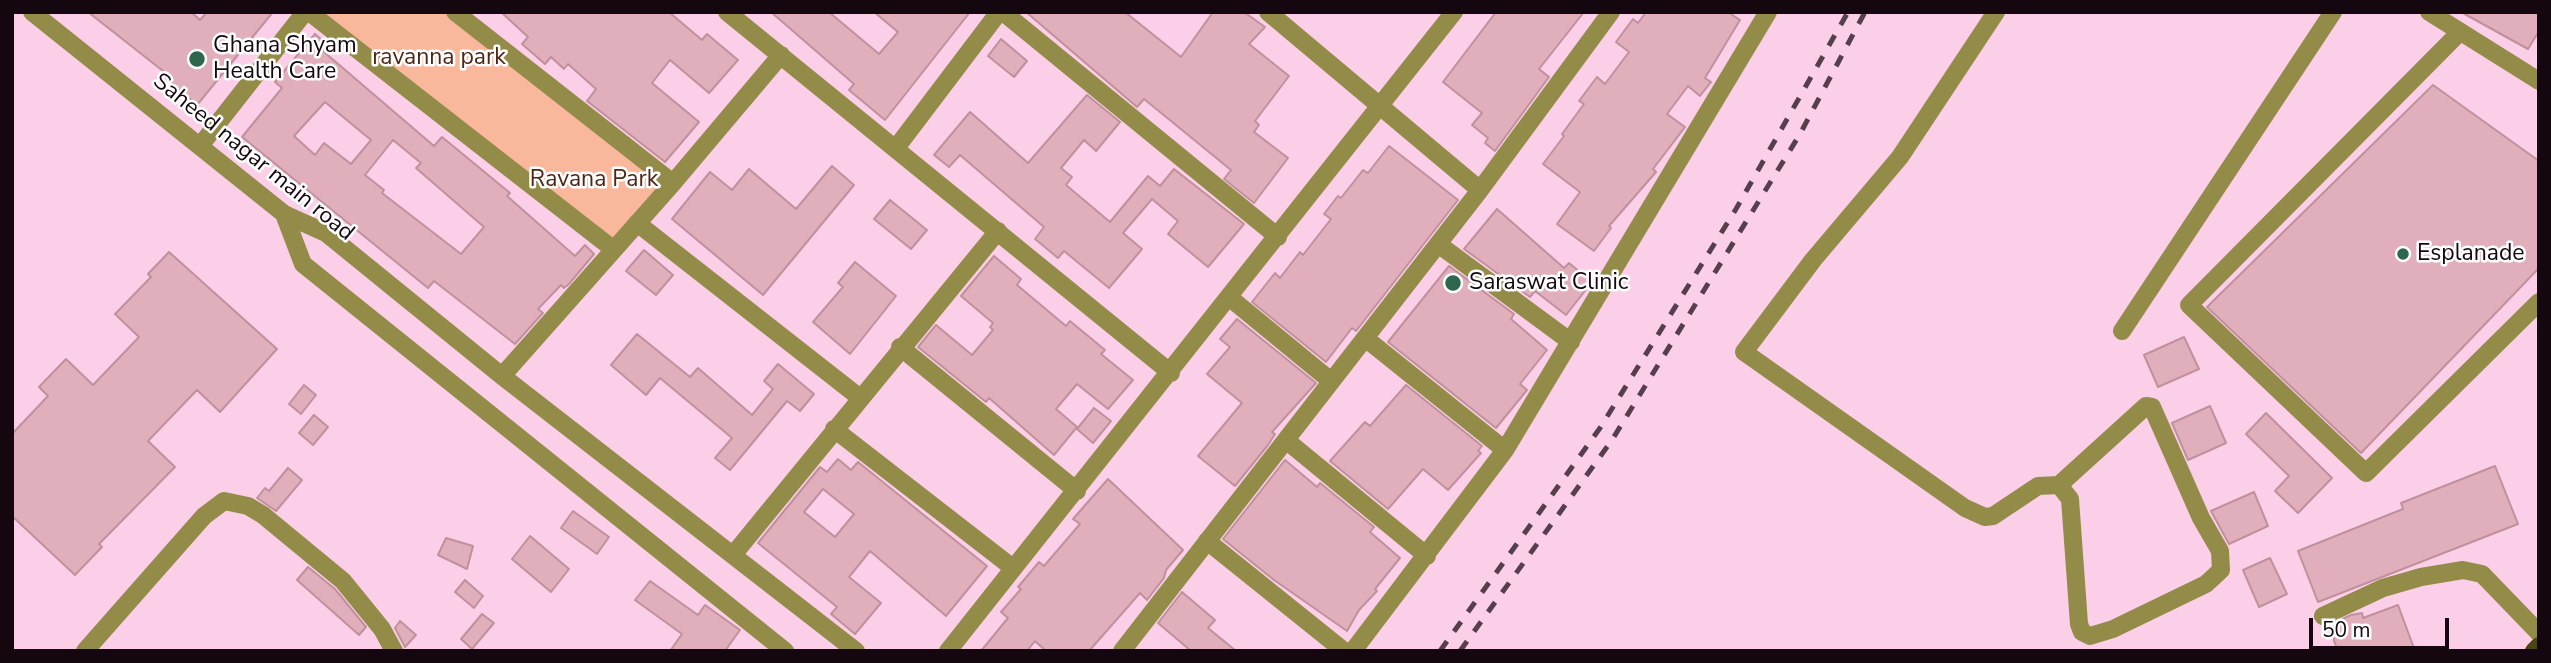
<!DOCTYPE html>
<html>
<head>
<meta charset="utf-8">
<style>
	body { margin:0 }
	#map { position:relative; width:2551px; height:663px; overflow:hidden; background:#fccfe9; font-family:"Nunito Sans",sans-serif }
	canvas { display:block }
	.frame { position:absolute; inset:0; border:14px solid #150710; pointer-events:none }
	.scale { position:absolute; left:2309px; top:618px; width:140px; height:32px; box-sizing:border-box; border:4px solid #150710; border-top:0; padding-left:9px; font-size:21px; line-height:24px; white-space:nowrap; color:#150710; -webkit-text-stroke:5px #fff; paint-order:stroke }
</style>
</head>
<body>
<div id="map">
<canvas width="2551" height="663"></canvas>
<div class="frame"></div>
<div class="scale">50 m</div>
</div>
<script>
const g = document.querySelector('canvas').getContext('2d');
g.lineJoin = 'round';
function paint(path, color) { g.fillStyle = color; g.fill(path, 'evenodd'); }
const shape = rows => new Path2D(rows.map(r => 'M' + r).join(''));
function strokePath(path, color, width, dash) { g.strokeStyle = color; g.lineWidth = width; g.lineCap = dash ? 'butt' : 'round'; g.setLineDash(dash || []); g.stroke(path); }
function write(font, color, halo, rows, align = 'center') {
  g.font = font + ' "Nunito Sans",sans-serif'; g.lineWidth = 5; g.setLineDash([]); g.textBaseline = 'middle'; g.strokeStyle = halo; g.fillStyle = color; for (const [text, x, y, turn = 0] of rows) {
    g.save(); g.translate(x, y); g.rotate((+turn || 0) * Math.PI / 180); g.textAlign = isNaN(turn) ? turn : align; if (halo) g.strokeText(text, 0, 0); g.fillText(text, 0, 0); g.restore();
  }
}
paint(shape([
	[306,12,455,12,673,183,618,244]
]), '#f9b79c');
const building = shape([
	[88,12,191,12,200,20,207,12,273,12,197,105,161,74,163,71,88,12],
	[501,12,669,12,702,40,707,34,738,60,709,93,670,60,652,83,699,122,665,162,587,101,596,89,568,64,564,69,551,57,545,64,522,44,528,37,501,12],
	[771,12,829,12,879,54,898,32,874,12,970,12,885,120,849,90,854,84,771,12],
	[1026,12,1125,12,1181,57,1213,12,1244,12,1265,27,1249,44,1289,76,1255,121,1259,125,1254,132,1288,158,1254,203,1224,179,1231,170,1144,99,1137,107,1026,12],
	[1496,12,1584,12,1539,69,1549,77,1495,151,1485,143,1488,138,1472,125,1482,113,1443,82,1496,12],
	[1646,12,1728,12,1740,20,1705,78,1711,82,1700,96,1688,86,1667,114,1685,127,1653,169,1656,172,1609,226,1611,228,1594,251,1557,224,1580,192,1543,164,1564,136,1562,134,1584,104,1579,101,1597,77,1605,84,1629,52,1616,42,1633,19,1638,23,1646,12],
	[2461,12,2539,12,2539,31,2528,49,2461,12],
	[315,34,328,45,323,51,434,146,442,137,510,193,507,196,575,256,585,245,594,254,569,284,564,288,561,285,538,309,543,313,515,344,434,281,428,288,242,137,282,88,275,82,315,34],
	[325,102,371,140,351,164,324,143,315,155,294,136,325,102],
	[393,140,421,163,416,168,484,227,461,254,382,193,384,190,365,175,393,140],
	[1001,39,1027,61,1014,77,988,56,1001,39],
	[2433,85,2539,161,2539,268,2361,453,2207,307,2433,85],
	[1087,95,1120,122,1096,151,1084,140,1061,168,1072,177,1066,185,1110,222,1148,176,1160,186,1174,169,1244,224,1208,267,1168,234,1178,221,1152,199,1123,233,1142,249,1109,288,1064,251,1058,258,1035,239,1044,227,960,155,949,167,934,155,970,112,1028,163,1087,95],
	[1389,146,1458,200,1356,331,1352,328,1326,362,1252,302,1275,273,1280,278,1300,252,1303,255,1331,219,1324,214,1338,196,1341,198,1363,170,1368,173,1389,146],
	[832,166,854,185,763,295,672,219,710,172,732,190,749,169,796,209,832,166],
	[890,200,927,230,911,249,874,219,890,200],
	[1497,209,1564,268,1569,263,1592,282,1566,315,1535,291,1530,297,1464,249,1497,209],
	[644,250,673,275,656,295,626,271,644,250],
	[169,252,277,349,220,412,197,390,148,441,175,467,99,544,102,547,75,575,12,516,12,434,48,396,39,387,66,359,93,385,139,337,115,314,151,277,148,274,169,252],
	[994,256,1021,279,1017,285,1066,326,1070,321,1105,350,1101,354,1133,380,1108,409,1077,384,1056,409,1077,427,1054,455,989,398,986,402,918,347,936,325,972,355,993,330,990,327,993,323,961,296,994,256],
	[855,262,896,296,850,354,813,322,843,287,838,283,855,262],
	[1449,266,1514,314,1511,319,1547,350,1520,384,1527,390,1496,428,1388,342,1449,266],
	[1237,319,1316,383,1272,432,1275,434,1268,445,1235,486,1198,456,1242,403,1207,374,1230,347,1220,339,1237,319],
	[637,334,690,377,698,368,752,415,773,389,764,381,778,364,814,394,800,411,787,401,730,470,715,458,732,438,660,378,646,395,611,365,637,334],
	[2184,337,2199,369,2158,387,2144,355,2184,337],
	[304,385,316,395,301,414,289,404,304,385],
	[1406,385,1482,446,1478,451,1481,453,1448,490,1423,469,1388,509,1330,461,1365,422,1370,426,1406,385],
	[2210,406,2226,443,2188,460,2172,423,2210,406],
	[1094,408,1111,421,1093,443,1077,429,1094,408],
	[2266,413,2332,478,2298,513,2275,491,2289,476,2246,434,2266,413],
	[314,415,328,427,313,445,299,433,314,415],
	[838,459,851,470,858,462,987,566,946,616,870,551,849,577,881,603,855,634,831,614,837,607,758,543,820,467,827,472,838,459],
	[823,489,854,514,835,537,804,512,823,489],
	[1285,460,1317,487,1320,483,1374,527,1370,532,1400,558,1375,589,1377,591,1359,610,1347,631,1274,580,1223,539,1285,460],
	[2495,466,2518,524,2318,602,2298,551,2403,509,2401,503,2495,466],
	[288,468,302,480,276,511,257,498,265,488,269,491,288,468],
	[1108,479,1183,550,1166,570,1164,578,1147,600,1140,593,1089,651,1046,651,1035,641,1027,651,981,651,1008,618,1001,612,1021,589,1018,587,1039,562,1044,566,1080,524,1073,519,1108,479],
	[2254,492,2268,526,2229,544,2211,511,2254,492],
	[573,511,609,537,597,554,561,528,573,511],
	[530,536,569,569,551,592,512,559,530,536],
	[446,538,473,546,467,569,438,555,446,538],
	[2270,558,2287,594,2259,607,2243,570,2270,558],
	[308,567,335,589,366,627,359,635,297,580,308,567],
	[465,580,483,596,474,608,455,592,465,580],
	[650,581,698,615,705,605,740,630,725,651,670,651,682,634,635,600,650,581],
	[1182,592,1215,620,1208,628,1236,651,1191,651,1158,623,1182,592],
	[2398,605,2415,651,2338,651,2334,641,2334,623,2351,615,2362,613,2363,618,2398,605],
	[482,614,494,623,472,649,461,639,482,614],
	[400,621,416,635,405,647,395,628,400,621]
]);
paint(building, '#e1afbb');
strokePath(building, '#c0909c', 2);
strokePath(shape([
	[32,12,293,221],
	[309,12,613,249],
	[455,12,673,183],
	[727,12,1171,373],
	[1003,12,1278,237],
	[1268,12,1480,190],
	[1996,12,1900,157,1813,260,1744,352,1965,508,1985,517,1993,516,2038,486,2059,485,2070,499,2079,624,2082,632,2090,636,2113,629,2206,584,2221,570,2220,551,2201,518,2152,407,2146,406,2059,485],
	[2429,12,2539,81],
	[2460,32,2189,305,2366,473,2539,302],
	[200,146,305,12],
	[896,148,999,12],
	[637,223,859,397],
	[1438,244,1571,342],
	[1230,298,1331,381],
	[2122,331,2333,12],
	[1365,338,1505,450],
	[900,347,1077,491],
	[502,376,673,183,781,55],
	[834,429,1013,568],
	[1287,441,1427,556],
	[1207,541,1344,651],
	[733,555,998,231],
	[2323,616,2383,588,2421,577,2463,570,2482,574,2539,633],
	[85,651,204,516,224,501,248,506,263,515,343,581,382,629,394,651],
	[785,651,303,264,284,214,326,233,502,376,856,651],
	[948,651,1454,12],
	[1122,651,1480,190,1611,12],
	[1353,651,1505,450,1768,12]
]), '#938c49', 18);
strokePath(shape([
	[2534,651,2539,646]
]), '#4c4616', 18);
strokePath(shape([
	[1440,651,1600,428,1736,209,1848,12],
	[1460,651,1612,440,1800,134,1865,12]
]), '#563f4d', 5, [12, 12]);
for (const [x, y, r, color] of [
	[197,59,9,"#2f664e"],
	[2403,254,7,"#2f664e"],
	[1453,283,9,"#2f664e"]
]) { const dot = new Path2D(); dot.arc(x, y, r, 0, 2 * Math.PI); g.fillStyle = color; g.fill(dot); strokePath(dot, '#fff', 2.5); }
write('23px', '#150710', '#fff', [
	["Ghana Shyam",213,46],
	["Health Care",213,72],
	["Esplanade",2417,254],
	["Saraswat Clinic",1469,283]
], 'left');
write('23px', '#4f2615', '#fff', [
	["ravanna park",439,58],
	["Ravana Park",594,180]
]);
write('23px', '#150710', '#fff', [
	["Saheed nagar main road",253,158,39]
]);
</script>
</body>
</html>
